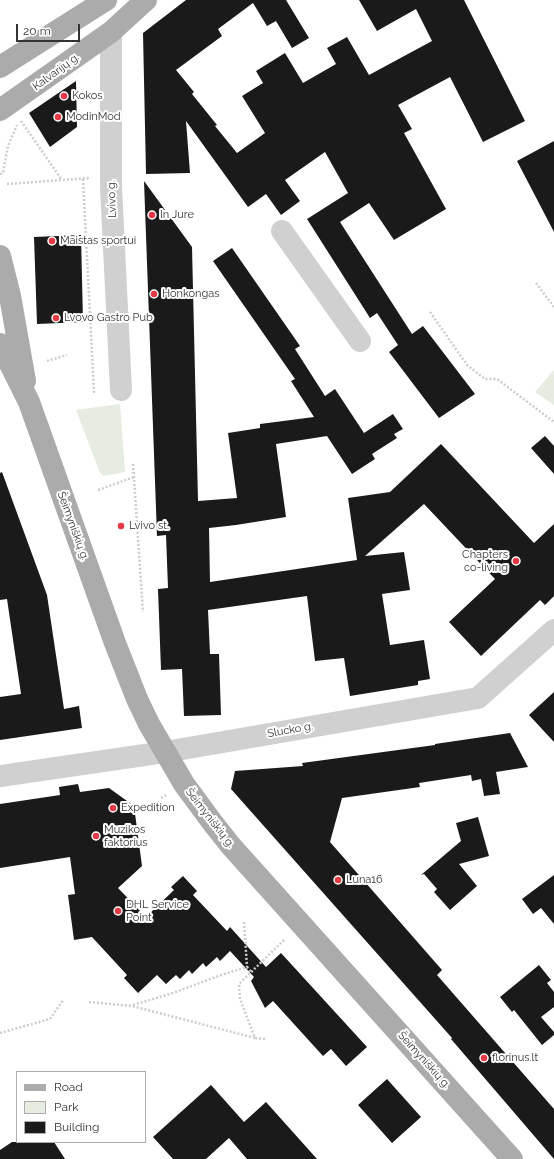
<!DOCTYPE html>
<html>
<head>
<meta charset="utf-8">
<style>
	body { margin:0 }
	#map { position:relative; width:554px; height:1159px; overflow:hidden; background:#fff; font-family:Raleway,sans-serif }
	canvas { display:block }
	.legend { position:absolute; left:16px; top:1071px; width:130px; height:72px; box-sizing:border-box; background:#fff; border:1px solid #adadad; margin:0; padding:5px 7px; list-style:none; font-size:12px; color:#333 }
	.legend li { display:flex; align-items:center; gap:8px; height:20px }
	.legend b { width:20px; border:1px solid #adadad }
	.scale { position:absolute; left:16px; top:24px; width:64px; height:18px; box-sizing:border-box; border:2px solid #333; border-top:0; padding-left:5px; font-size:12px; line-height:14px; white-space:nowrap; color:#333; -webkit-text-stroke:3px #fff; paint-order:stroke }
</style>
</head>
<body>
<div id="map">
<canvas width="554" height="1159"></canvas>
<ul class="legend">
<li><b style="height:5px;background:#ababab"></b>Road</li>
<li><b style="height:11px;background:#e6ecdf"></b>Park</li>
<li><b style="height:11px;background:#1a1a1a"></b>Building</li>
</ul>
<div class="scale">20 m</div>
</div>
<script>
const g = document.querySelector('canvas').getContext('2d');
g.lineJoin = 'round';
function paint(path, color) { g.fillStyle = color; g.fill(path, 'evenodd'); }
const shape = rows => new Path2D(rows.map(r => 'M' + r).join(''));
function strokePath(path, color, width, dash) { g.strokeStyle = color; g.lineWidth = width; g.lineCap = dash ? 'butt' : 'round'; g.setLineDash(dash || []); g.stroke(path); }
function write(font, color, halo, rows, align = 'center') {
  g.font = font + ' Raleway,sans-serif'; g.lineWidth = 4; g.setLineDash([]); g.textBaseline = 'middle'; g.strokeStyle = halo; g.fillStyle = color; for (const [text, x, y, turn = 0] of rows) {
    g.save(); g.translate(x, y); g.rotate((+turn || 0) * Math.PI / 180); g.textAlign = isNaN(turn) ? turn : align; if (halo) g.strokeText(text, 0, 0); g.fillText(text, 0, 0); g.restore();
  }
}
paint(shape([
	[554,370,554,405,535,392],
	[120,404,125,472,104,476,100,473,76,410]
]), '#e6ecdf');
paint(shape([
	[186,0,286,0,309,38,292,48,276,21,267,26,253,3,218,29,222,36,176,70,194,92,192,94,217,125,215,126,237,153,265,133,242,96,263,83,256,71,285,53,303,83,336,64,327,48,347,37,369,75,432,41,416,9,377,31,359,0,464,0,525,121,483,142,450,77,398,105,412,129,404,133,446,209,394,240,369,203,340,222,412,334,423,326,475,394,439,418,389,352,398,345,377,313,370,318,307,219,348,193,325,152,285,180,300,201,281,215,266,194,248,207,186,121,190,173,146,174,143,33],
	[76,81,77,127,50,147,29,113],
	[554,141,554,232,517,161],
	[144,181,192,247,198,501,237,498,228,433,260,428,260,424,314,417,291,381,295,379,213,261,232,248,300,346,295,349,325,396,335,389,364,433,393,414,403,429,394,434,397,438,372,454,375,459,352,474,327,436,276,444,286,517,236,525,209,528,210,582,357,560,348,498,390,492,441,444,534,543,554,524,554,596,545,605,540,600,481,656,449,622,495,579,424,504,365,556,404,552,410,590,382,594,390,645,424,640,430,679,418,681,418,685,350,696,344,658,315,661,307,596,208,610,210,654,219,654,221,715,184,716,182,669,161,670,158,589,168,588,166,535,157,536],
	[81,235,83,322,37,324,34,237],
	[545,436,554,446,554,474,531,448],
	[2,472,47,595,64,709,79,706,82,728,0,740,0,697,21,694,7,599,0,600,0,473],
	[554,692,554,742,529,715],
	[510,733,528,767,496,772,500,794,484,796,481,779,472,781,471,775,419,783,420,787,342,798,330,842,442,970,437,975,554,1109,554,1159,451,1039,452,1038,231,789,235,771,303,766,302,763,435,745,435,744],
	[78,784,80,792,109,788,134,806,142,866,118,888,146,917,174,890,171,887,183,876,197,891,193,895,227,931,230,927,266,967,281,953,367,1047,346,1066,331,1049,323,1056,273,1001,265,1008,251,981,254,977,230,951,220,961,217,957,206,967,203,963,192,974,189,970,180,979,176,975,166,984,157,975,138,993,124,978,127,975,92,937,74,940,68,895,75,894,70,857,0,868,0,804,60,795,59,787],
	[478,817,489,856,459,864,477,886,450,910,434,892,437,889,424,874,421,875,461,841,456,823],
	[554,875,554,924,541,908,533,914,522,899],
	[539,965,551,980,547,983,554,992,554,1007,541,1017,554,1032,554,1035,542,1045,514,1010,512,1012,500,997],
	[387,1079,421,1117,392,1143,358,1105],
	[211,1085,244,1122,266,1102,317,1159,247,1159,229,1138,206,1159,173,1159,153,1137],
	[12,1142,54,1142,65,1159,0,1159,0,1150]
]), '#1a1a1a');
strokePath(shape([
	[21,121,62,180],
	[0,174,3,173,8,146,17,125],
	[83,179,94,393],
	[7,184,90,178],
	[536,283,554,307],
	[430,312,467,365,485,379,497,379,554,422],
	[47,361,67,355],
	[133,464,143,612],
	[98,490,134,477],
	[161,798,166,795],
	[244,922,247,967],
	[89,1002,132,1006,255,1038],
	[133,1005,173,993,221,975,247,967,251,972],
	[0,1033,50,1019,63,1000],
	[265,1039,255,1038,240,999,239,984,285,939]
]), '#cdcdcd', 2.5, [2, 2]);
strokePath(shape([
	[111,32,111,187,121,390],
	[282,231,360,341],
	[0,776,165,752,478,698,554,630]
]), '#d0d0d0', 22);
strokePath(shape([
	[0,67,106,0],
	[0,110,111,32,146,0],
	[0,256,10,296,25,381],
	[0,344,29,402,115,643,137,699,149,724,184,784,212,822,231,846,512,1159]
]), '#ababab', 22);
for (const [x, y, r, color] of [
	[64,96,4,"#e63946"],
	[58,117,4,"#e63946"],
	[152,215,4,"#e63946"],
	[52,241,4,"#e63946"],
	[154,294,4,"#e63946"],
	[56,318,4,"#e63946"],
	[121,526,4,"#e63946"],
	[516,561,4,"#e63946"],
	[113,808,4,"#e63946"],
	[96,836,4,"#e63946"],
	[338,880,4,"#e63946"],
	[118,911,4,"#e63946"],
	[484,1058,4,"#e63946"]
]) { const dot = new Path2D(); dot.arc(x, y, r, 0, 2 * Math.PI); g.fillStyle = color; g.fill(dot); strokePath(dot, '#fff', 1.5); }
write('11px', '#333', '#fff', [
	["Kalvarijų g.",56,72,-36],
	["Lvivo g.",112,199,-92],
	["Šeimyniškių g.",73,526,70],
	["Slucko g.",290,730,-10],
	["Šeimyniškių g.",210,818,52],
	["Šeimyniškių g.",424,1060,48]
]);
write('11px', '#333', '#fff', [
	["Kokos",72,96],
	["ModinMod",66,117],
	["In Jure",160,215],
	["Maistas sportui",60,241],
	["Honkongas",162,294],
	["Lvovo Gastro Pub",64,318],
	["Lvivo st.",129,526],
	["Chapters",508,555,"right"],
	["co-living",508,568,"right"],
	["Expedition",121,808],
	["Muzikos",104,830],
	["faktorius",104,843],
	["Luna16",346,880],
	["DHL Service",126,905],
	["Point",126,918],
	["florinus.lt",492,1058]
], 'left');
</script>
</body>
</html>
